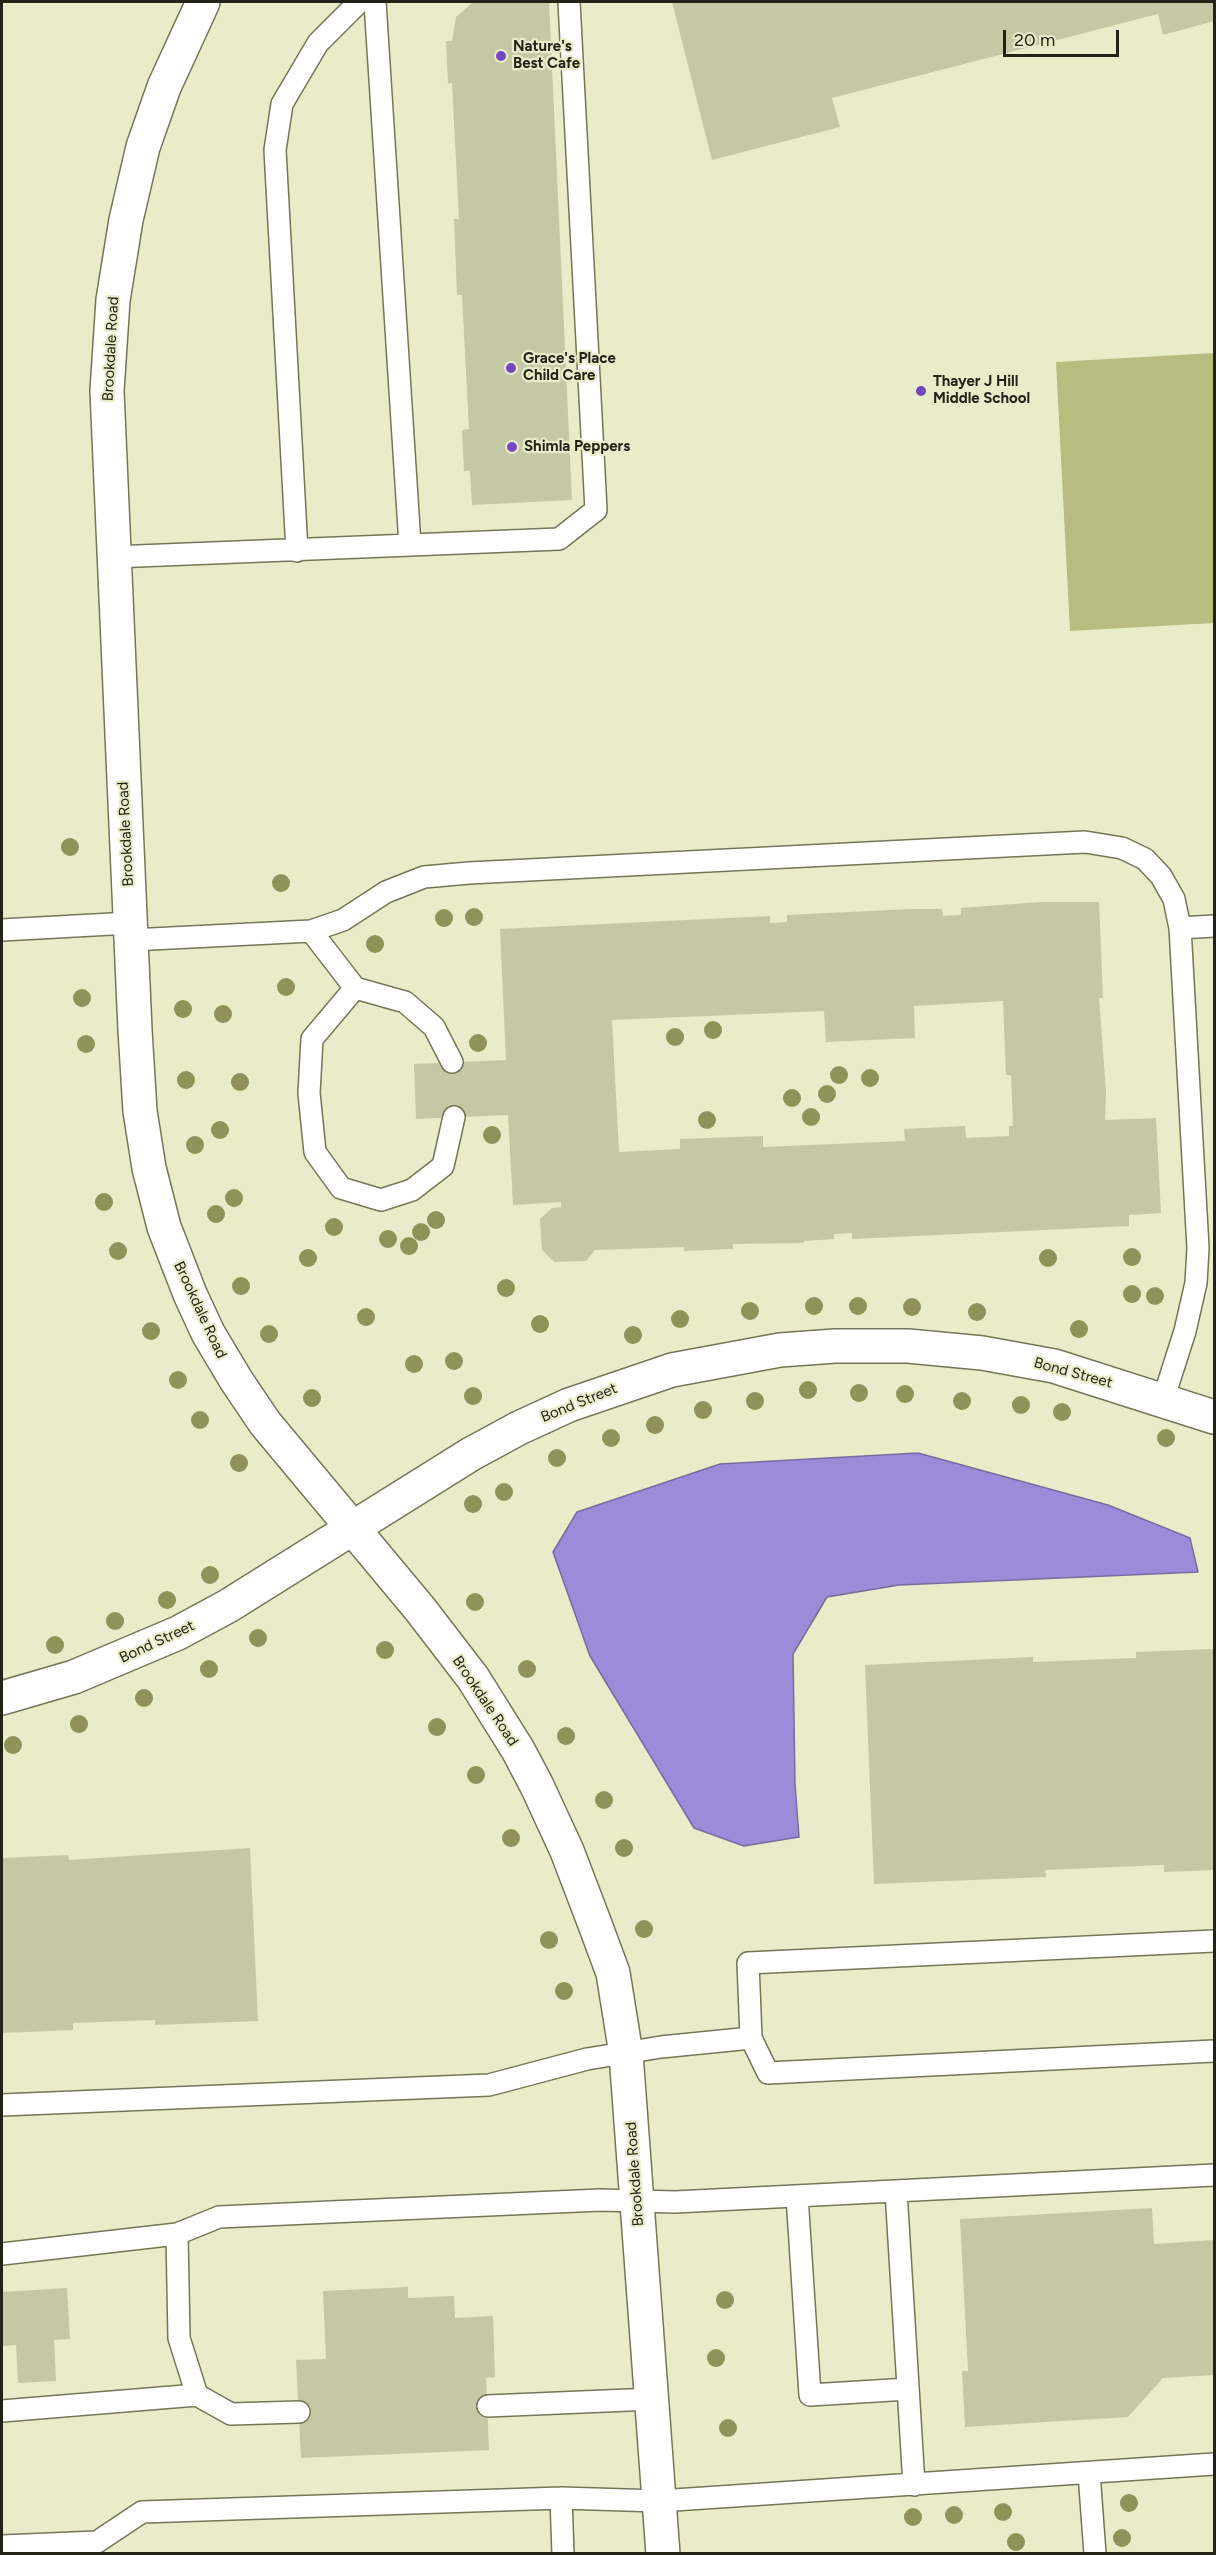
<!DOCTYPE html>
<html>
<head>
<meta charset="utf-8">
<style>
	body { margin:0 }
	#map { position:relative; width:1216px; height:2555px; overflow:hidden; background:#eaecc9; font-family:Figtree,sans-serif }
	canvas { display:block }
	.frame { position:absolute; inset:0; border:3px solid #222316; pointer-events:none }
	.scale { position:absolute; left:1003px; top:30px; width:116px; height:27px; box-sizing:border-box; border:3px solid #222316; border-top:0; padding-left:8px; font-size:18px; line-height:21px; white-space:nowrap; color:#222316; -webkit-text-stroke:4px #eaecc9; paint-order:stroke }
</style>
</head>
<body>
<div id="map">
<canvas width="1216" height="2555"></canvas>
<div class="frame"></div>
<div class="scale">20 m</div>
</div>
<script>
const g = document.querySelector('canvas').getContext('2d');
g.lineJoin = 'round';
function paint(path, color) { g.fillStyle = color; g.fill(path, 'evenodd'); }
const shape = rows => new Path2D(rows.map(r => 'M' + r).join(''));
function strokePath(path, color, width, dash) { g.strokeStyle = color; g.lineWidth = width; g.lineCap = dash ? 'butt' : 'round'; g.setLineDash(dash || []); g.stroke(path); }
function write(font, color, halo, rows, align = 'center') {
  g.font = font + ' Figtree,sans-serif'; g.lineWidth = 4.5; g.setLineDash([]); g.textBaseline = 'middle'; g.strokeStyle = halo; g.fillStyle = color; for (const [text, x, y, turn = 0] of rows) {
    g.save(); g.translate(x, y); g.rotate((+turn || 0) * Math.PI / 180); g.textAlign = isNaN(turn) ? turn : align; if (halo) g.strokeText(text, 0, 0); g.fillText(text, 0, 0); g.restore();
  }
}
paint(shape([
	[1214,353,1214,623,1070,631,1056,362]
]), '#b9bc7e');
const water = shape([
	[918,1453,1108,1505,1190,1538,1198,1572,899,1585,827,1597,793,1654,795,1784,799,1837,744,1846,694,1828,590,1656,553,1552,577,1512,720,1464,918,1453]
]);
paint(water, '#9d8bd9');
strokePath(water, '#786c9e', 1.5);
paint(shape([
	[473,2,549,2,572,500,472,505,470,471,464,471,462,430,469,429,462,295,457,295,454,219,459,219,452,83,448,84,446,41,452,41,456,17],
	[672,2,1214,2,1214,21,1163,35,1158,14,832,98,840,127,712,160],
	[1040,902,1099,902,1103,998,1099,998,1106,1092,1105,1120,1156,1118,1161,1213,1129,1215,1129,1226,852,1239,852,1233,834,1234,834,1239,804,1241,804,1243,733,1244,733,1249,684,1251,684,1247,595,1250,586,1261,554,1262,542,1250,540,1219,552,1208,561,1207,561,1202,513,1205,508,1115,416,1119,414,1064,506,1060,500,929,770,916,770,923,787,922,787,915,910,909,942,909,943,916,961,915,961,908],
	[1003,1001,1006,1075,1011,1075,1013,1126,1009,1126,1009,1136,966,1138,965,1126,904,1129,905,1141,763,1147,763,1136,680,1139,680,1149,619,1152,612,1020,824,1011,826,1042,915,1038,914,1006],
	[1214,1649,1214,1870,1164,1872,1164,1865,1045,1870,1046,1877,874,1884,865,1665,1033,1657,1033,1662,1136,1658,1136,1652],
	[250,1848,258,2021,155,2025,155,2020,73,2023,73,2030,2,2033,2,1858,68,1855,69,1860],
	[1152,2208,1154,2244,1214,2240,1214,2375,1163,2378,1128,2417,965,2427,962,2371,968,2371,960,2219],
	[408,2287,408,2298,454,2296,455,2318,493,2316,495,2377,486,2378,489,2450,301,2458,296,2360,326,2359,323,2291],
	[67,2288,70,2339,54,2340,56,2381,18,2383,16,2345,2,2346,2,2292]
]), '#c5c7a5');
const service = shape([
	[375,2,410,545],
	[297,551,275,150,282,104,318,43,359,2],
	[113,557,559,539,596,510,569,2],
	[1180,928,1214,926],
	[2,930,130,923],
	[311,931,355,988,405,1002,434,1027,452,1062],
	[131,940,311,931,343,920,386,892,424,877,469,873,1085,842,1122,848,1145,859,1161,876,1174,899,1180,928,1198,1248,1196,1283,1185,1331,1163,1400],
	[355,988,312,1039,309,1093,315,1152,341,1188,381,1200,412,1190,443,1166,454,1117],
	[1214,1941,748,1963,751,2038,768,2073,1214,2051],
	[2,2105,489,2085,587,2059,661,2047,751,2038],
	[896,2191,914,2485],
	[797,2196,810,2395,908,2389],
	[2,2254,177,2234],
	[488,2406,652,2399],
	[2,2411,197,2395],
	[299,2412,231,2414,197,2395,179,2338,177,2234,219,2217,600,2200,675,2202,1214,2175],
	[1089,2473,1095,2554],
	[561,2498,563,2554],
	[2,2546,97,2542,142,2512,561,2498,659,2501,1214,2464]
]);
const minor = shape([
	[203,2,164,87,143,147,126,220,113,300,107,391,135,1030,140,1111,149,1168,164,1227,190,1294,208,1333,236,1380,265,1423,420,1609,473,1678,518,1750,537,1786,567,1851,596,1927,613,1973,626,2054,663,2554],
	[2,1698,74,1677,178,1633,228,1606,471,1454,519,1428,569,1405,672,1370,780,1350,835,1346,908,1346,982,1353,1054,1366,1214,1417]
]);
strokePath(service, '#747656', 24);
strokePath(minor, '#747656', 36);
strokePath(service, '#fff', 21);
strokePath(minor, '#fff', 33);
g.fillStyle = '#91925a';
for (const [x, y] of [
	[70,847],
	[281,883],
	[474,917],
	[444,918],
	[375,944],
	[286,987],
	[82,998],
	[183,1009],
	[223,1014],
	[713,1030],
	[675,1037],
	[478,1043],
	[86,1044],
	[839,1075],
	[870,1078],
	[186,1080],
	[240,1082],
	[827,1094],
	[792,1098],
	[811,1117],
	[707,1120],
	[220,1130],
	[492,1135],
	[195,1145],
	[234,1198],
	[104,1202],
	[216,1214],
	[436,1220],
	[334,1227],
	[421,1232],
	[388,1239],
	[409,1246],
	[118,1251],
	[1132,1257],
	[308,1258],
	[1048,1258],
	[241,1286],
	[506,1288],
	[1132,1294],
	[1155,1296],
	[814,1306],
	[858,1306],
	[912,1307],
	[750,1311],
	[977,1312],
	[366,1317],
	[680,1319],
	[540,1324],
	[1079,1329],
	[151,1331],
	[269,1334],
	[633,1335],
	[454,1361],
	[414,1364],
	[178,1380],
	[808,1390],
	[859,1393],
	[905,1394],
	[473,1396],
	[312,1398],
	[755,1401],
	[962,1401],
	[1021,1405],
	[703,1410],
	[1062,1412],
	[200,1420],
	[655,1425],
	[611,1438],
	[1166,1438],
	[557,1458],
	[239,1463],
	[504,1492],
	[473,1504],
	[210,1575],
	[167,1600],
	[475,1602],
	[115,1621],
	[258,1638],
	[55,1645],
	[385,1650],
	[209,1669],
	[527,1669],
	[144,1698],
	[79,1724],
	[437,1727],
	[566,1736],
	[13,1745],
	[476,1775],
	[604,1800],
	[511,1838],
	[624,1848],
	[644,1929],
	[549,1940],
	[564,1991],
	[725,2300],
	[716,2358],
	[728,2428],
	[1129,2503],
	[1003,2512],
	[954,2515],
	[913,2517],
	[1122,2538],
	[1016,2542]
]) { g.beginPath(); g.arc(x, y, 9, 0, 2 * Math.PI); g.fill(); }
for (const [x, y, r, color] of [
	[501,56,6,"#7049c1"],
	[511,368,6,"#7049c1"],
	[921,391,6,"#7049c1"],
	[512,447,6,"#7049c1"]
]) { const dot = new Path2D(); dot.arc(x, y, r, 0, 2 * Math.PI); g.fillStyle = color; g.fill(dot); strokePath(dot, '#eaecc9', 2); }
write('bold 15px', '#222316', '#eaecc9', [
	["Nature's",513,47],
	["Best Cafe",513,64],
	["Grace's Place",523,359],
	["Child Care",523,376],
	["Thayer J Hill",933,382],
	["Middle School",933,399],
	["Shimla Peppers",524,447]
], 'left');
write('15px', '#222316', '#eaecc9', [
	["Brookdale Road",111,349,-87],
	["Brookdale Road",126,834,-93],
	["Brookdale Road",200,1310,65],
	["Bond Street",1073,1373,15],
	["Bond Street",579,1403,-22],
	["Bond Street",157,1642,-25],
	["Brookdale Road",485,1701,56],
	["Brookdale Road",635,2174,-94]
]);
</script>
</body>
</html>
